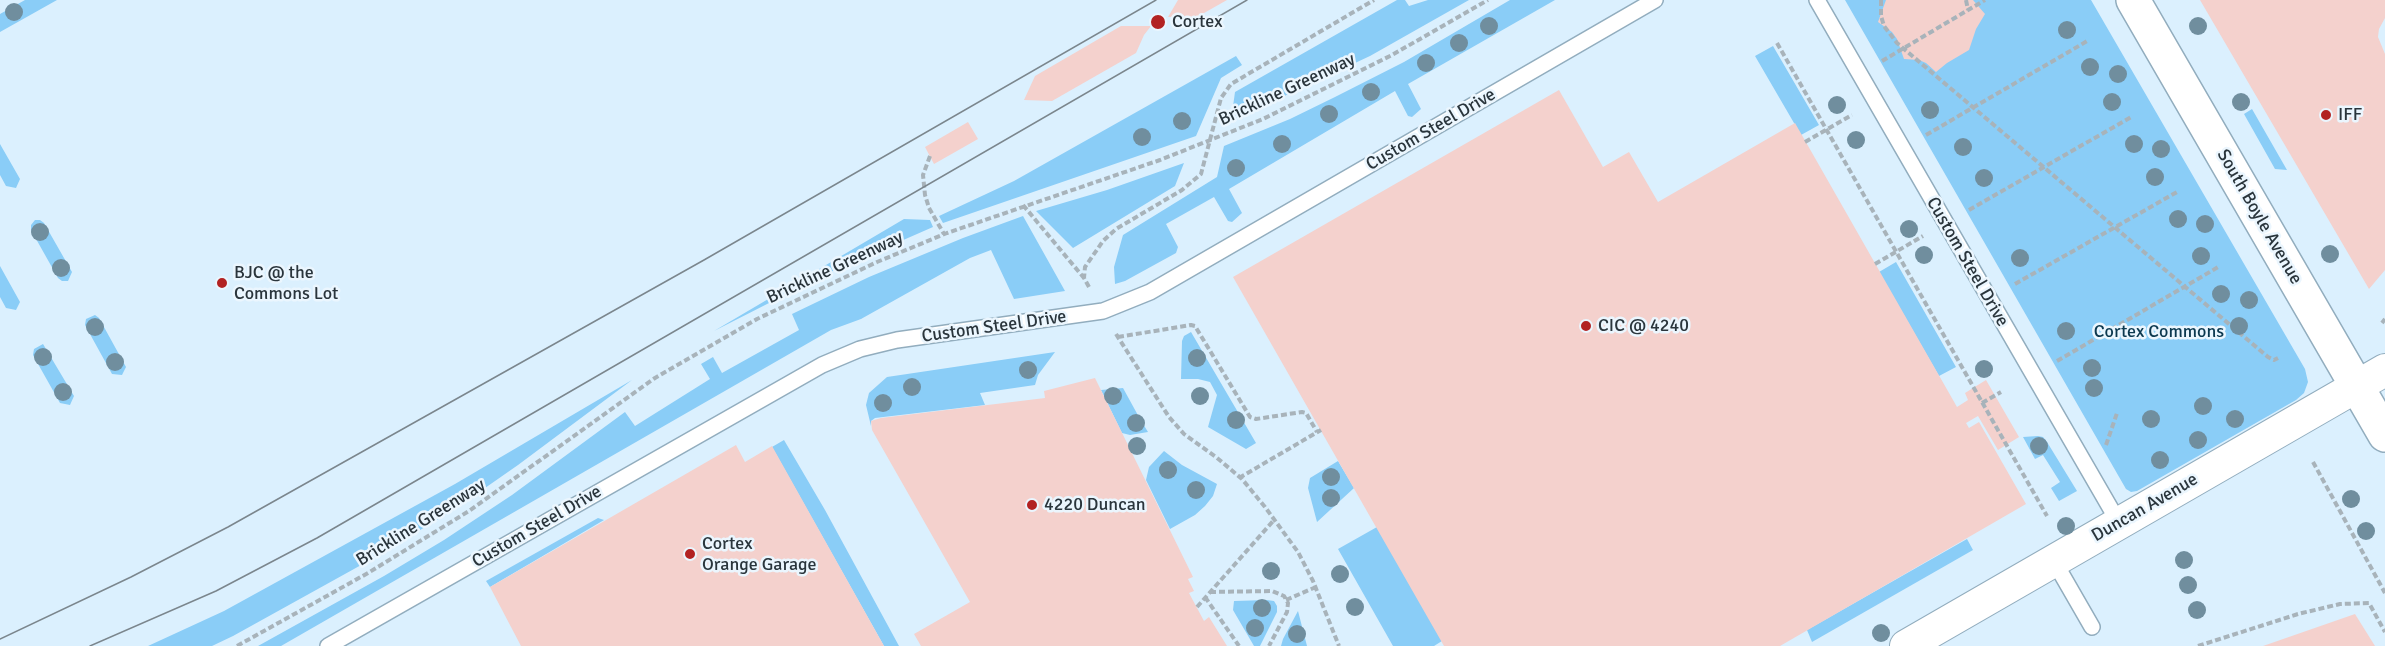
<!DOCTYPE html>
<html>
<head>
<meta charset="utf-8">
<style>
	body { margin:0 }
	canvas { display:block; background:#ebf6fe }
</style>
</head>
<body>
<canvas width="2385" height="646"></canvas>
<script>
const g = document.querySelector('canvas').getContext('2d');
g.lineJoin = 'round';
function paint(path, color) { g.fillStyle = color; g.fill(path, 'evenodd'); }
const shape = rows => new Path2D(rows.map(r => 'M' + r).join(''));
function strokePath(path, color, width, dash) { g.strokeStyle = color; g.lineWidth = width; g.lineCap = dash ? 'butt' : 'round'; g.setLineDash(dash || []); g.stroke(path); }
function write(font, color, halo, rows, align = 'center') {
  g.font = font + ' Signika,sans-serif'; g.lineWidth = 5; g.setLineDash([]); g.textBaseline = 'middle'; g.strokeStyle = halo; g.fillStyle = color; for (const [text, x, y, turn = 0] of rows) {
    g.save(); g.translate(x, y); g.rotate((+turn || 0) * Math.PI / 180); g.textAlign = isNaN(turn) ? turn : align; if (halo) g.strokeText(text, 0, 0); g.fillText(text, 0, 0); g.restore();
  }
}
paint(shape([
	[0,0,2385,0,2385,646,0,646]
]), '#dbf0fe');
paint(shape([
	[25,0,57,0,0,32,0,14],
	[1397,0,1405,0,1409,6,1428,0,1469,0,1370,56,1231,121,1235,92],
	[1510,0,1555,0,1408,84,1421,109,1412,117,1408,116,1395,91,1229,189,1242,213,1232,222,1228,221,1214,197,1166,224,1178,247,1176,253,1125,281,1115,284,1114,267,1123,235,1217,177,1224,146,1290,119,1335,97,1404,62],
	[1845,0,2091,0,2305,369,2308,382,2304,393,2296,400,2137,491,2131,492,2126,489],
	[1773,46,1819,125,1801,135,1755,56],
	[1236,56,1242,65,1221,78,1196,136,943,223,939,216,1014,181],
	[2252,109,2287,170,2275,169,2244,114],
	[0,144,20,179,16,188,6,186,0,175],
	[1184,163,1175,186,1073,248,1036,211,1107,190],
	[1023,216,1065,291,1014,299,991,250,970,258,861,319,831,330,281,646,258,646,384,576,444,540,512,495,625,412,635,426,710,379,701,364,713,357,722,373,799,330,792,314,869,277,963,238],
	[904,219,930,220,933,227,828,273,714,331],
	[35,220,40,220,44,223,72,272,68,281,62,281,58,278,31,230,31,225],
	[1896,262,1956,367,1939,376,1879,272],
	[0,266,20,302,16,310,6,308,0,297],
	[95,315,99,318,126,367,122,375,112,374,85,325,86,319],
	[1191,332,1256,443,1246,449,1208,427,1217,395,1210,382,1198,379,1181,379,1182,341,1184,336],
	[43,344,74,396,70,405,60,403,33,355,34,349],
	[1055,352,1038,375,1035,385,980,393,985,405,875,418,871,421,871,426,866,405,869,393,887,377],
	[632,380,518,465,452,511,363,564,233,636,212,646,148,646,224,611,455,484],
	[1123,388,1140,419,1148,432,1130,435,1122,433,1101,390],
	[2038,436,2043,437,2047,442,2077,491,2059,501,2051,488,2060,482,2043,455,2035,459,2023,437],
	[784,440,825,510,899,646,884,646,772,447],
	[1164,451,1182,465,1217,484,1213,496,1205,506,1195,515,1170,529,1146,480,1149,467],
	[1338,461,1354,488,1317,522,1308,488,1310,478],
	[598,518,604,520,490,587,486,581],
	[1377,527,1442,641,1434,646,1393,646,1338,549],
	[1967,539,1973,550,1812,642,1807,630],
	[1267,600,1274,601,1277,606,1277,612,1260,646,1254,646,1233,610,1234,601],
	[1298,611,1307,646,1281,646,1283,639]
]), '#8acdf7');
paint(shape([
	[1178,0,1227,0,1197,17,1168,17],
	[1886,0,1973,0,1985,14,1976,29,1969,50,1947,63,1936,72,1926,63,1919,60,1904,59,1897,39,1892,32,1878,22],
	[2200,0,2385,0,2385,18,2379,29,2378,37,2385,54,2385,270,2369,289],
	[1121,26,1151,26,1144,35,1136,53,1052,101,1024,100,1035,76],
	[1559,90,1603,167,1629,152,1658,202,1795,123,1957,407,1968,400,1965,393,1986,380,2019,437,1998,450,1978,416,1966,423,1969,428,1979,422,2026,504,1780,646,1444,646,1233,277],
	[968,122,978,139,934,164,925,147],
	[1095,378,1193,577,1188,579,1194,591,1189,593,1204,621,1209,617,1227,646,921,646,914,634,970,602,872,430,871,421,881,418,1045,398,1044,391],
	[736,445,745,462,772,446,884,646,521,646,490,587],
	[2355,614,2375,646,2263,646]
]), '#f4d1cd');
const lane = shape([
	[1817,0,2119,523],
	[2054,561,2092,627],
	[328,646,822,365,860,349,897,340,1103,311,1150,292,1655,0]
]);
const street = shape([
	[1906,646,2385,370]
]);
const secondary = shape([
	[2133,0,2385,435]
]);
strokePath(lane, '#92adbe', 18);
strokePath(street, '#92adbe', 34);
strokePath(secondary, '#92adbe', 36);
strokePath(shape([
	[1881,0,1881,16,1884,26,1897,43,2268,357,2274,360,2278,358],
	[1966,0,1968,10],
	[1777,43,2047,516],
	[1882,61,1985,0],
	[1926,135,2089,40],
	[1805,142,1852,115],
	[930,156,923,175,925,195,929,208,944,234],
	[1023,205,1084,278],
	[1969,210,2133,116],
	[1875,264,1923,236],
	[2015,284,2177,192],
	[1089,287,1084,278,1085,267,1103,241,1116,229,1182,190,1201,174,1221,98,1231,84,1374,0],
	[2382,323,2385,319],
	[1116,334,1169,417,1184,434,1216,457,1242,479,1265,507,1298,552,1313,581,1339,646],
	[1118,337,1191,325,1195,326,1250,417,1256,419,1302,412,1306,413,1317,432],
	[2057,361,2220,266],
	[1982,403,2001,392],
	[2106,445,2117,413],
	[2313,462,2385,593],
	[1239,478,1321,430],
	[1210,592,1272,591,1284,596,1288,603,1287,612,1269,646],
	[1205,597,1239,646],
	[1286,600,1316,587],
	[1197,607,1274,520],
	[237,646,368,573,469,511,655,378,757,319,877,262,947,233,1160,160,1263,119,1392,55,1488,0],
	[2198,646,2298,614,2340,604,2369,603,2385,632]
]), '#a8b3ba', 4, [6, 3]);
strokePath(lane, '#fff', 15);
strokePath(street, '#fff', 32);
strokePath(secondary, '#fff', 33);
strokePath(shape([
	[0,639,131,577,228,527,704,260,1156,0],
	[90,646,216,591,317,538,1247,0]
]), '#7b868d', 1.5);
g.fillStyle = '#708e9e';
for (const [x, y] of [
	[14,12],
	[1489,26],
	[2198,26],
	[2067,30],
	[1459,43],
	[1426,63],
	[2090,67],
	[2118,74],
	[1371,92],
	[2112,102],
	[2241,102],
	[1837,105],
	[1930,110],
	[1329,114],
	[1182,121],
	[1142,137],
	[1856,140],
	[1282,144],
	[2134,144],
	[1963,147],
	[2161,149],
	[1236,168],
	[2155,177],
	[1984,178],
	[2178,219],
	[2205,224],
	[1909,229],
	[40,232],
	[2330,254],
	[1924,255],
	[2201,256],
	[2020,258],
	[61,268],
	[2221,294],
	[2249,300],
	[2239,326],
	[95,327],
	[2066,331],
	[43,357],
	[1197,358],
	[115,362],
	[2092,368],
	[1984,369],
	[1028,370],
	[912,387],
	[2094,388],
	[63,392],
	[1113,396],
	[1200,396],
	[883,403],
	[2203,406],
	[2151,419],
	[2235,419],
	[1236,420],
	[1136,423],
	[2198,440],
	[1137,446],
	[2039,446],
	[2160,460],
	[1168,470],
	[1331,477],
	[1196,490],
	[1331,498],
	[2351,499],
	[2066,526],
	[2366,531],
	[2184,560],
	[1271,571],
	[1340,574],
	[2188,585],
	[1355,607],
	[1262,608],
	[2197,610],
	[1255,628],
	[1881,633],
	[1297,634]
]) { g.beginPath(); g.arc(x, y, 9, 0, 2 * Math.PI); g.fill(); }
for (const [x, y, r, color] of [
	[1158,22,8,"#b22222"],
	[2326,115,6,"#b22222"],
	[222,283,6,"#b22222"],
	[1586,326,6,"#b22222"],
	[1032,505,6,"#b22222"],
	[690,554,6,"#b22222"]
]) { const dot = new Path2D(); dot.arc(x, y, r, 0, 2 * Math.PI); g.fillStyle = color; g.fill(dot); strokePath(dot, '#ebf6fe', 2); }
write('18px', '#2a353c', '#ebf6fe', [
	["Cortex",1172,22],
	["IFF",2338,115],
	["BJC @ the",234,273],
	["Commons Lot",234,294],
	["CIC @ 4240",1598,326],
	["4220 Duncan",1044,505],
	["Cortex",702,544],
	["Orange Garage",702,565]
], 'left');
write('18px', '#2a353c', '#ebf6fe', [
	["Brickline Greenway",1287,90,-25],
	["Custom Steel Drive",1431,130,-30],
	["South Boyle Avenue",2259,217,60],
	["Custom Steel Drive",1967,262,60],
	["Brickline Greenway",835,268,-25],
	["Custom Steel Drive",994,327,-8],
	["Duncan Avenue",2145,508,-30],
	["Brickline Greenway",421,523,-32],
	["Custom Steel Drive",537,527,-30]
]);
write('18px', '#0c3950', '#ebf6fe', [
	["Cortex Commons",2159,332]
]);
</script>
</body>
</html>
